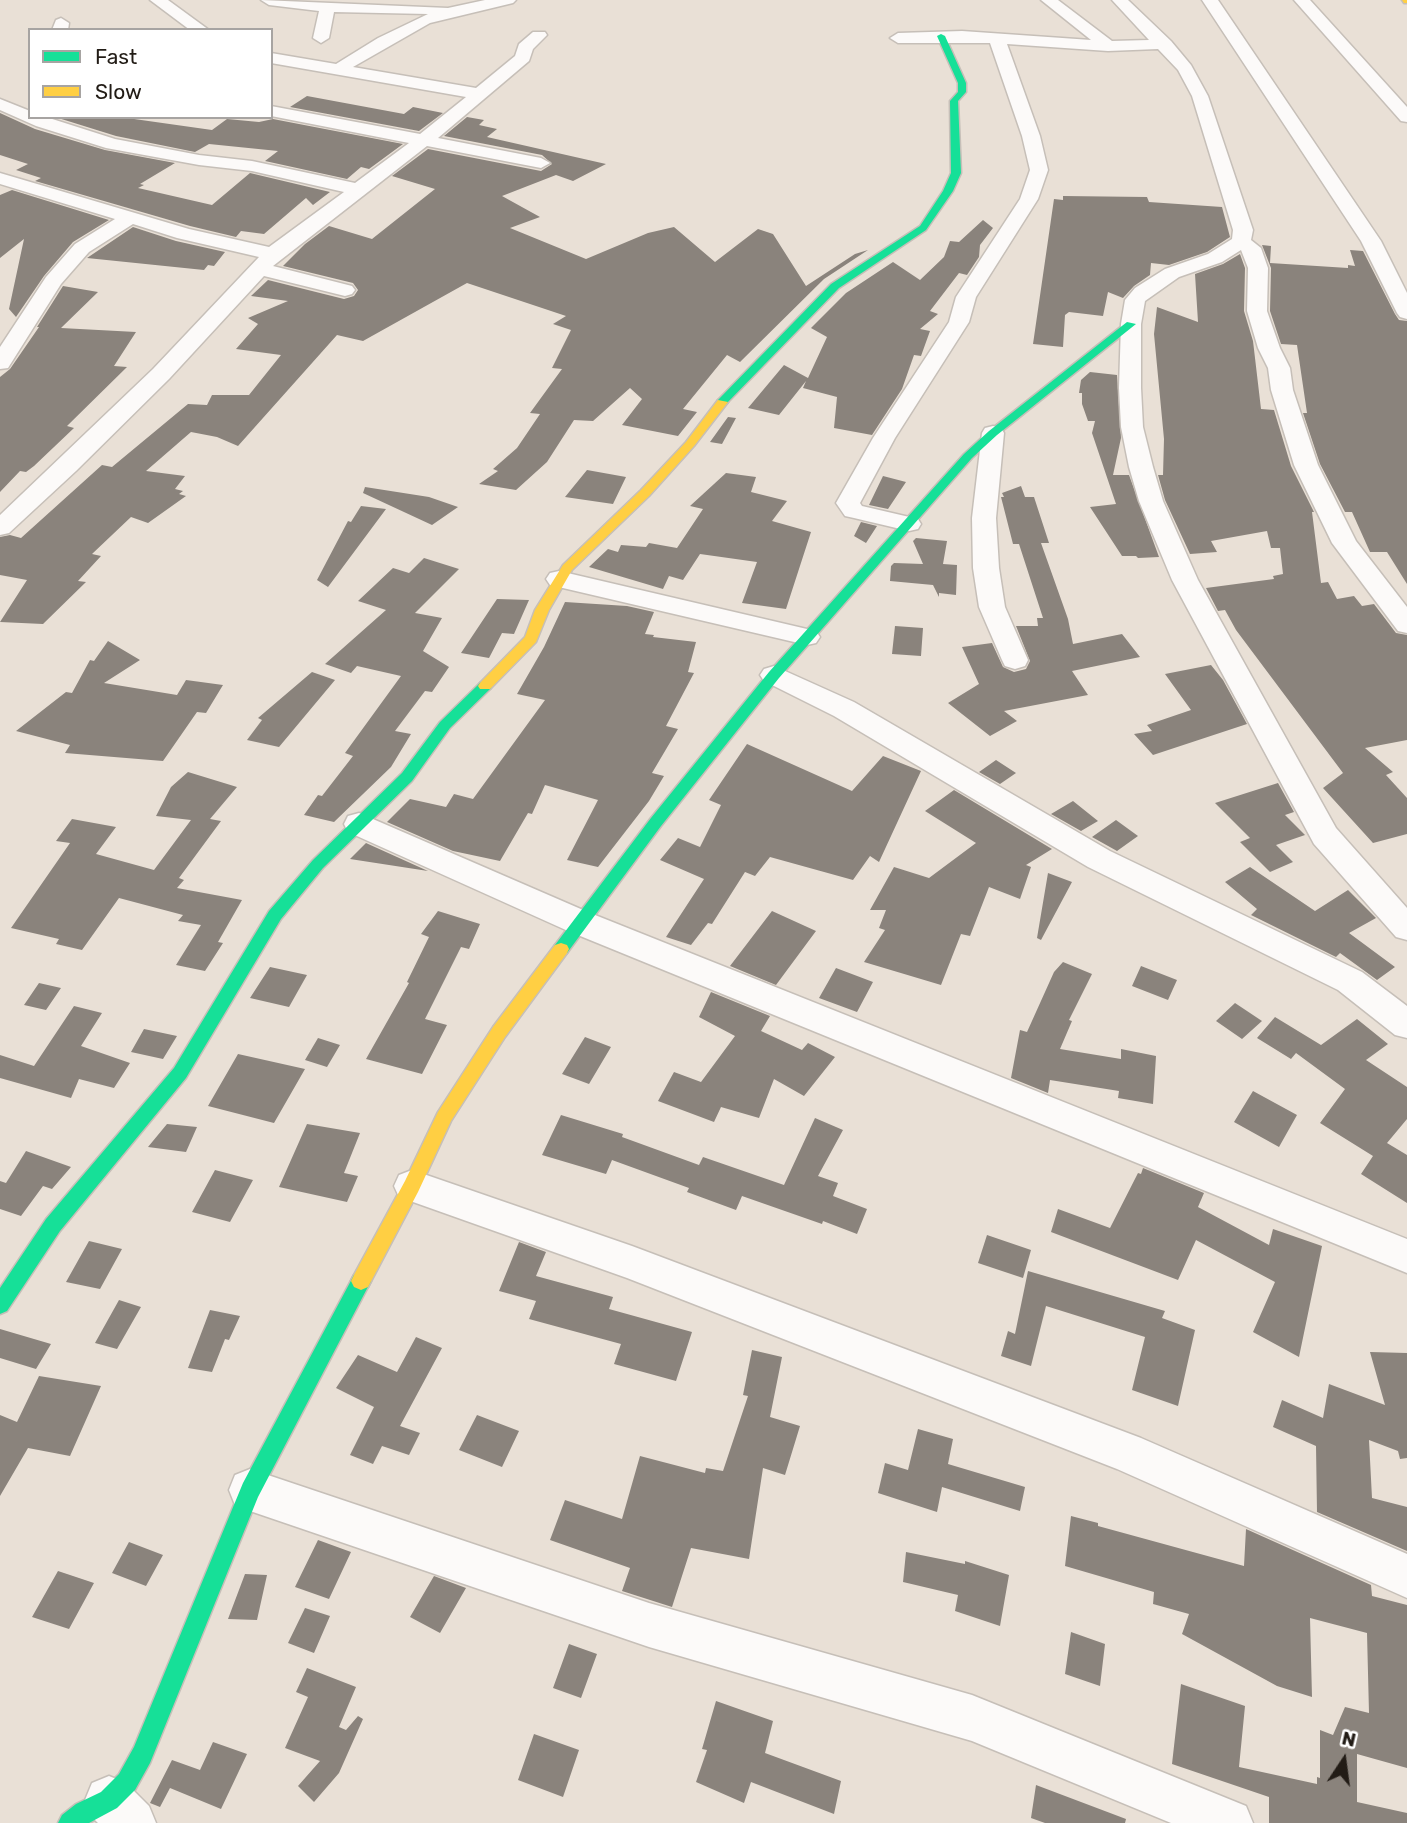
<!DOCTYPE html>
<html>
<head>
<meta charset="utf-8">
<style>
	body { margin:0 }
	#map { position:relative; width:1407px; height:1823px; overflow:hidden; background:#e9e0d6; font-family:Rubik,sans-serif }
	canvas { display:block }
	.legend { position:absolute; left:28px; top:28px; width:245px; height:91px; box-sizing:border-box; background:#fff; border:2px solid #a7a4a2; margin:0; padding:9px 12px; list-style:none; font-size:21px; color:#221c16 }
	.legend li { display:flex; align-items:center; gap:14px; height:35px }
	.legend b { width:35px; border:2px solid #a7a4a2 }
	.north { position:absolute; left:1309px; top:1725px; width:70px; height:70px; -webkit-text-stroke:5px #fff; paint-order:stroke; rotate:13deg; font-size:19px; font-weight:700; line-height:28px; text-align:center; color:#221c16 }
	.north::after { content:''; display:block; margin:auto; width:24px; height:32px; background:#221c16; clip-path:polygon(50% 0,100% 100%,50% 72%,0 100%) }
</style>
</head>
<body>
<div id="map">
<canvas width="1407" height="1823"></canvas>
<ul class="legend">
<li><b style="height:9px;background:#16e098"></b>Fast</li>
<li><b style="height:9px;background:#ffcf43"></b>Slow</li>
</ul>
<div class="north">N</div>
</div>
<script>
const g = document.querySelector('canvas').getContext('2d');
g.lineJoin = 'round';
function paint(path, color) { g.fillStyle = color; g.fill(path, 'evenodd'); }
const shape = rows => new Path2D(rows.map(r => 'M' + r).join(''));
function strokePath(path, color, width, dash) { g.strokeStyle = color; g.lineWidth = width; g.lineCap = dash ? 'butt' : 'round'; g.setLineDash(dash || []); g.stroke(path); }
paint(shape([
	[307,96,404,114,413,107,443,113,419,131,290,107],
	[0,113,35,129,105,150,175,163,140,184,144,185,138,188,212,205,250,173,330,192,313,205,306,198,264,234,241,231,236,237,190,226,35,181,41,178,16,170,28,164,0,155],
	[55,117,120,117,212,130,227,119,259,122,273,119,403,144,369,169,361,167,347,179,265,161,278,151,209,144,195,152,116,136],
	[467,117,484,120,479,125,497,129,487,137,606,164,573,181,556,175,502,196,540,217,510,228,586,259,648,233,674,227,715,262,758,229,773,234,806,286,855,254,868,250,824,279,740,362,727,355,683,409,697,412,678,436,622,425,642,399,630,388,593,421,574,420,547,462,516,490,479,484,498,471,493,469,517,448,540,414,530,413,562,369,552,368,571,330,553,324,566,316,467,283,363,341,337,335,238,446,217,437,191,432,146,471,185,476,175,489,183,491,179,494,186,496,148,523,131,517,92,554,101,556,78,581,86,582,43,624,0,622,27,580,0,575,0,537,10,535,21,538,102,465,112,467,188,404,207,405,212,395,249,395,281,355,236,349,258,324,248,318,288,301,251,296,268,280,344,299,354,296,358,290,353,283,283,266,305,244,329,226,372,239,435,189,392,176,428,149,541,171,552,164,542,155,444,136],
	[12,190,109,220,73,242,44,276,16,317,9,309,24,239,0,258,0,195],
	[1063,196,1147,197,1149,202,1222,207,1230,237,1207,252,1169,265,1151,263,1150,275,1134,286,1123,298,1108,292,1103,316,1069,312,1065,315,1063,347,1033,344,1054,199,1063,200],
	[983,220,993,228,980,245,979,257,967,275,959,273,930,311,938,314,920,329,930,331,921,356,914,355,902,389,872,435,834,428,837,397,803,388,806,381,779,415,748,408,784,365,808,378,827,337,811,328,846,293,893,262,920,280,944,257,950,241,959,242],
	[133,227,176,241,225,252,214,266,208,265,204,270,87,258],
	[1262,245,1271,246,1270,263,1348,268,1348,265,1355,266,1350,250,1363,251,1395,314,1399,320,1407,321,1407,584,1387,552,1370,552,1352,512,1345,512,1320,464,1303,413,1307,413,1297,345,1281,344,1270,311,1271,268],
	[1240,254,1245,268,1244,311,1253,341,1261,409,1274,410,1291,466,1314,512,1312,512,1321,583,1328,582,1337,599,1354,596,1362,606,1374,604,1396,633,1407,635,1407,740,1365,748,1393,772,1386,775,1407,798,1407,834,1373,843,1323,788,1343,773,1236,630,1225,610,1218,611,1206,588,1274,579,1273,576,1283,574,1280,548,1271,548,1267,531,1211,541,1217,552,1190,554,1165,500,1158,475,1163,475,1164,439,1154,334,1157,307,1198,322,1195,274,1223,264],
	[63,286,98,292,61,328,136,332,114,366,127,367,67,426,74,428,34,466,26,472,20,471,0,492,0,377,10,369,39,327,37,327],
	[1090,372,1117,375,1121,438,1113,475,1129,475,1159,557,1138,558,1136,556,1122,556,1090,507,1116,504,1092,433,1095,421,1088,421,1082,404,1082,393,1079,393,1081,380],
	[728,417,736,418,722,444,710,442],
	[587,470,626,477,613,504,565,497],
	[726,473,756,477,751,492,787,501,772,521,811,532,786,609,742,603,757,562,700,554,683,580,669,576,663,589,589,567,608,549,618,552,621,545,646,547,649,543,677,548,703,509,690,506],
	[883,476,906,482,888,509,869,505],
	[1021,486,1025,497,1034,497,1049,543,1041,543,1068,619,1073,644,1122,634,1140,657,1072,671,1088,695,1004,711,1017,721,990,736,948,703,979,684,962,647,992,643,1003,667,1014,672,1026,669,1030,661,1016,626,1038,626,1037,618,1043,618,1019,544,1013,544,1001,497,1004,497,1002,493],
	[365,487,429,497,458,507,432,525,363,493],
	[361,506,386,509,328,587,317,580,348,521,351,522],
	[861,522,877,526,866,543,854,536],
	[916,538,947,541,943,564,957,565,956,595,939,593,939,597,933,585,890,581,891,566,894,563,923,564,913,541],
	[424,558,459,569,415,613,442,618,423,651,449,667,432,692,425,691,395,731,411,734,391,767,334,822,304,815,318,795,322,796,353,756,345,753,401,676,357,666,351,673,325,664,386,610,358,601,393,568,409,573],
	[497,599,529,600,514,634,502,633,489,658,461,653],
	[565,602,627,606,654,612,645,634,654,635,653,637,696,642,688,672,694,673,666,726,678,729,652,773,664,776,649,801,598,867,567,860,598,800,545,785,532,814,528,813,500,861,453,851,387,822,410,799,446,807,454,794,473,799,545,700,517,694,544,647],
	[895,626,923,628,921,656,892,654],
	[108,641,140,660,104,683,177,695,186,680,223,685,206,713,197,712,163,761,65,753,70,745,16,731,66,692,72,693,90,660,94,661],
	[1211,665,1223,680,1247,724,1153,755,1134,734,1152,731,1147,725,1191,710,1165,674],
	[312,672,335,680,279,747,247,740,262,720,258,718],
	[747,744,852,791,883,756,921,771,879,862,870,856,853,880,770,857,755,876,745,872,712,924,708,923,691,945,666,937,704,879,660,860,678,838,700,847,721,805,709,800],
	[996,760,1016,773,1000,784,979,772],
	[188,772,237,787,210,819,221,821,179,878,184,880,177,888,242,900,218,942,223,943,205,971,176,965,201,925,178,921,183,915,119,898,82,950,56,944,59,939,11,928,70,843,56,841,72,819,116,827,96,854,154,870,191,820,156,816,171,787],
	[1278,783,1294,812,1285,815,1305,835,1276,845,1293,862,1270,872,1240,842,1250,838,1215,803],
	[954,790,1052,849,1026,865,1031,867,1020,899,989,887,970,936,961,934,941,985,864,962,885,930,879,928,886,910,870,910,894,867,929,878,976,843,925,811],
	[1073,801,1098,821,1081,831,1051,814],
	[1116,820,1138,836,1117,851,1092,837],
	[366,843,428,871,350,859],
	[1250,867,1315,911,1348,890,1376,918,1349,933,1395,967,1377,980,1340,953,1336,957,1251,915,1257,909,1225,882],
	[1048,873,1072,882,1041,940,1037,938],
	[438,911,480,924,469,949,461,947,425,1019,447,1025,422,1074,366,1059,409,983,407,982,429,937,421,934],
	[772,911,816,931,776,985,730,966],
	[1063,962,1092,974,1069,1020,1072,1021,1060,1049,1121,1059,1121,1049,1156,1056,1153,1104,1118,1098,1119,1091,1050,1080,1048,1093,1011,1078,1020,1030,1027,1032,1054,972],
	[1141,966,1177,980,1168,1000,1132,986],
	[270,967,307,975,289,1007,250,998],
	[836,968,873,982,857,1012,819,998],
	[39,983,61,988,46,1010,24,1005],
	[711,992,770,1016,761,1031,802,1050,808,1043,835,1057,804,1096,774,1079,759,1118,721,1107,714,1122,658,1101,674,1072,701,1082,735,1036,699,1017],
	[1235,1003,1262,1021,1242,1039,1216,1021],
	[74,1006,102,1013,81,1046,130,1063,114,1088,79,1079,71,1098,0,1078,0,1055,34,1066],
	[1275,1017,1321,1045,1357,1019,1388,1044,1366,1060,1407,1087,1407,1119,1387,1143,1407,1155,1407,1203,1361,1174,1373,1156,1320,1123,1345,1089,1296,1053,1291,1059,1257,1038],
	[144,1029,177,1036,163,1059,131,1052],
	[585,1037,611,1047,589,1084,562,1074],
	[318,1038,340,1045,327,1067,305,1060],
	[238,1054,305,1069,274,1123,208,1106],
	[1253,1091,1297,1115,1279,1147,1234,1122],
	[561,1115,623,1134,622,1137,699,1165,703,1157,784,1185,815,1118,843,1130,818,1176,838,1183,833,1196,867,1209,857,1234,823,1221,822,1224,742,1196,736,1210,687,1192,689,1188,612,1160,606,1174,542,1155],
	[167,1124,197,1127,186,1152,148,1147],
	[307,1124,360,1133,344,1173,358,1176,347,1202,279,1187],
	[26,1151,71,1167,52,1189,43,1186,21,1216,0,1209,0,1181,6,1183],
	[1143,1168,1204,1193,1198,1207,1269,1245,1273,1229,1322,1246,1299,1357,1253,1332,1275,1282,1196,1240,1178,1280,1051,1232,1058,1209,1110,1228,1138,1173,1141,1174],
	[215,1170,253,1180,230,1222,192,1212],
	[987,1235,1031,1250,1023,1278,978,1263],
	[89,1241,122,1249,100,1289,66,1282],
	[519,1242,546,1252,536,1276,613,1297,609,1309,692,1332,676,1381,614,1364,621,1344,529,1319,536,1301,499,1291],
	[1028,1271,1165,1311,1162,1318,1195,1330,1178,1406,1132,1390,1145,1337,1046,1306,1031,1366,1001,1356,1008,1331,1015,1334],
	[119,1300,141,1307,117,1349,95,1343],
	[210,1310,240,1316,229,1340,225,1339,212,1372,188,1368],
	[0,1329,51,1344,36,1369,0,1358],
	[416,1337,442,1348,400,1426,420,1433,409,1455,382,1446,373,1464,350,1455,374,1407,336,1388,358,1355,397,1372],
	[752,1350,782,1357,770,1417,800,1426,785,1475,763,1468,749,1559,691,1548,672,1607,622,1591,630,1568,550,1540,565,1500,622,1519,640,1456,705,1473,706,1468,723,1471,748,1396,743,1395],
	[1370,1352,1407,1353,1407,1458,1400,1459,1398,1451,1369,1440,1372,1498,1407,1507,1407,1551,1317,1512,1316,1446,1273,1427,1282,1400,1323,1418,1329,1384,1385,1405],
	[39,1376,101,1386,70,1456,28,1448,0,1496,0,1415,17,1422],
	[477,1415,519,1431,502,1467,459,1450],
	[918,1429,953,1439,948,1464,1025,1487,1020,1511,942,1487,937,1512,878,1493,885,1463,908,1470],
	[1071,1516,1098,1523,1098,1526,1244,1566,1246,1529,1371,1585,1372,1596,1407,1605,1407,1768,1357,1754,1357,1802,1407,1813,1407,1823,1269,1823,1269,1797,1172,1764,1181,1684,1245,1706,1239,1767,1317,1784,1317,1777,1320,1778,1320,1730,1333,1735,1345,1707,1369,1713,1367,1633,1310,1618,1312,1697,1277,1686,1182,1634,1189,1614,1153,1604,1154,1592,1065,1566],
	[318,1540,351,1552,329,1599,295,1587],
	[129,1542,163,1555,146,1586,112,1573],
	[906,1552,965,1564,965,1561,1009,1575,1000,1626,955,1611,958,1595,903,1582],
	[58,1571,94,1583,69,1629,32,1617],
	[245,1574,267,1575,257,1620,228,1619],
	[434,1576,466,1588,440,1633,410,1617],
	[305,1608,330,1616,314,1653,288,1643],
	[1071,1632,1105,1644,1100,1686,1065,1674],
	[569,1644,597,1654,581,1698,553,1688],
	[307,1668,356,1687,339,1727,346,1730,358,1716,363,1719,339,1773,314,1802,298,1786,320,1761,285,1748,308,1697,296,1692],
	[716,1701,773,1721,765,1753,841,1781,834,1814,751,1782,744,1803,696,1782,707,1750,702,1749],
	[534,1734,579,1750,563,1797,518,1780],
	[213,1742,247,1754,221,1809,170,1788,160,1807,150,1803,172,1760,200,1770],
	[1036,1785,1126,1819,1125,1823,1045,1823,1031,1818]
]), '#8a837c');
const street = shape([
	[150,0,168,0,209,30,190,30,150,0],
	[261,0,448,8,485,0,516,0,513,3,430,23,353,67,476,88,515,56,519,44,533,32,545,32,547,35,533,49,529,61,438,138,541,158,550,163,541,168,427,146,273,266,352,286,355,290,352,294,345,296,264,276,169,379,76,471,9,533,0,535,0,515,153,369,259,257,177,238,133,224,89,252,61,284,8,368,0,369,0,347,46,277,75,244,115,219,0,184,0,173,189,229,269,247,344,192,252,171,199,165,106,148,36,126,0,110,0,99,30,111,30,117,46,117,115,139,199,155,252,161,355,183,409,143,271,116,271,106,420,134,466,97,271,63,271,53,336,64,378,38,428,14,334,12,329,38,321,43,313,38,319,11,269,5,261,0],
	[1041,0,1058,0,1112,41,1149,40,1112,0,1128,0,1171,41,1191,65,1208,96,1253,230,1251,240,1261,248,1268,268,1267,311,1280,348,1290,368,1293,390,1318,465,1356,541,1407,607,1407,633,1398,631,1332,543,1294,465,1271,390,1268,368,1258,348,1247,311,1248,268,1241,250,1222,262,1179,277,1145,301,1141,324,1141,388,1143,427,1153,467,1163,501,1198,580,1336,828,1407,908,1407,940,1396,937,1314,844,1172,580,1139,501,1129,467,1121,427,1119,388,1121,324,1125,300,1135,288,1165,269,1208,254,1232,239,1233,230,1192,96,1178,70,1158,49,1108,51,1007,44,1040,136,1048,170,1038,199,976,297,969,322,895,438,860,503,862,506,918,519,921,524,918,529,909,531,854,518,845,516,836,503,873,438,949,322,956,297,1020,199,1030,170,1022,136,990,43,898,43,890,38,898,33,962,31,1091,40,1041,0],
	[1202,0,1218,0,1381,241,1407,293,1407,319,1400,317,1397,313,1361,241,1202,0],
	[1294,0,1310,0,1407,107,1407,122,1401,121,1294,0],
	[61,18,69,23,68,30,52,30,56,20,61,18],
	[993,426,1001,428,1004,433,996,518,999,568,1005,607,1028,660,1025,666,1015,669,1005,666,1002,660,979,607,973,568,972,518,982,433,985,428,993,426],
	[559,571,807,629,816,631,820,637,816,643,807,645,550,585,546,579,550,573,559,571],
	[774,666,854,702,1110,851,1362,972,1407,1006,1407,1038,1395,1035,1338,990,1088,867,834,716,764,681,760,675,764,669,774,666],
	[359,813,590,913,1407,1239,1407,1273,568,931,348,832,344,824,348,816,359,813],
	[412,1170,632,1246,1141,1438,1407,1554,1407,1598,1117,1469,627,1278,399,1197,394,1186,399,1175,412,1170],
	[250,1469,649,1603,972,1695,1246,1806,1253,1823,1171,1823,972,1741,649,1647,250,1511,235,1505,229,1490,235,1475,250,1469],
	[109,1776,126,1783,149,1806,156,1823,98,1823,92,1817,85,1800,92,1783,109,1776]
]);
const fast = shape([
	[941,34,945,36,966,83,966,92,958,101,961,173,953,191,926,230,839,288,726,404,718,404,718,400,831,284,920,226,943,191,951,173,950,101,958,92,958,83,937,36,941,34],
	[1127,322,1136,324,997,435,972,458,779,678,661,826,567,953,555,953,553,949,555,945,651,818,769,672,964,454,989,431,1127,322],
	[485,681,490,683,492,686,490,689,450,728,412,781,323,868,281,919,186,1078,60,1231,7,1311,0,1314,0,1288,46,1219,174,1068,269,911,313,860,402,773,440,722,480,683,485,681],
	[361,1272,368,1275,371,1281,258,1497,150,1763,135,1790,117,1808,89,1823,58,1823,62,1815,76,1804,101,1792,119,1774,134,1747,243,1483,354,1275,361,1272]
]);
const slow = shape([
	[1402,0,1407,0,1407,3,1404,3,1402,0],
	[718,400,728,402,694,446,649,496,572,570,549,610,536,642,490,689,480,689,478,686,480,683,525,637,535,610,563,565,641,490,686,442,718,400],
	[561,943,567,945,569,949,567,953,505,1037,451,1121,418,1192,368,1287,361,1290,354,1287,351,1281,354,1275,405,1181,438,1112,493,1027,555,945,561,943]
]);
strokePath(street, '#c6bfb8', 3);
strokePath(fast, '#c6bfb8', 3);
strokePath(slow, '#c6bfb8', 3);
paint(street, '#fcfaf9');
paint(fast, '#16e098');
paint(slow, '#ffcf43');
</script>
</body>
</html>
